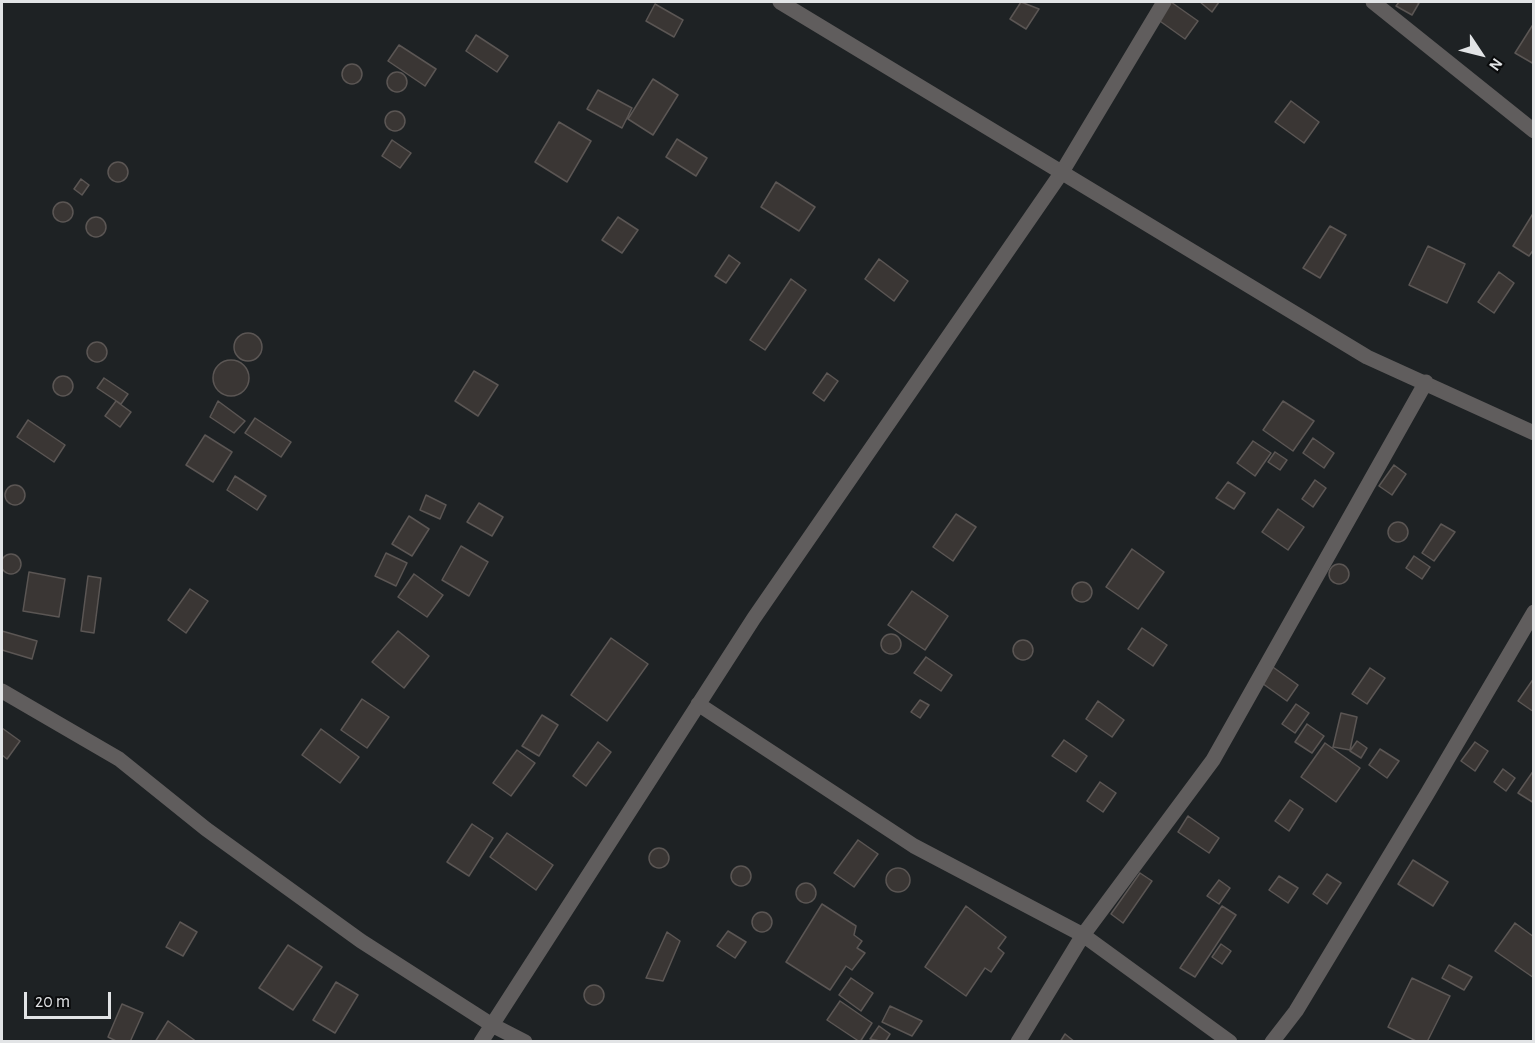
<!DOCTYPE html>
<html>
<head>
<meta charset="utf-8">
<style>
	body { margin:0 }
	#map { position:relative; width:1535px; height:1043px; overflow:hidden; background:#1e2224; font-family:"Alegreya Sans",sans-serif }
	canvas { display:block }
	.frame { position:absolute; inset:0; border:3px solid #e2e4e6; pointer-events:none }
	.north { position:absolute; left:1451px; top:24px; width:60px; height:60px; -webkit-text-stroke:4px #0a0b0c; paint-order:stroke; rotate:125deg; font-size:16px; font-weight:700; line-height:24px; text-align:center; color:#e2e4e6 }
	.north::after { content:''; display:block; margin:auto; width:21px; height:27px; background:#e2e4e6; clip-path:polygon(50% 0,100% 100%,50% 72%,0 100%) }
	.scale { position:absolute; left:24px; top:992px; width:87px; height:27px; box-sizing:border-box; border:3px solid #e2e4e6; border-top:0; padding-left:8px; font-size:18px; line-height:21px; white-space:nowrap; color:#e2e4e6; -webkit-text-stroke:4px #0a0b0c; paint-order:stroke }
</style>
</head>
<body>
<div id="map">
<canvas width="1535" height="1043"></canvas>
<div class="frame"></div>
<div class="north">N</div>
<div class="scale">20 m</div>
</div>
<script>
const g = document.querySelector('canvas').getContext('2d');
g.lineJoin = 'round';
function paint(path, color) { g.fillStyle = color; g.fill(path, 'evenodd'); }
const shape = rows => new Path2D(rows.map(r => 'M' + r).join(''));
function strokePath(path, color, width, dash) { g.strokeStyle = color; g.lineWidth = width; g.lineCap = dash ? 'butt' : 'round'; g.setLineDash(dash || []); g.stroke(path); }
const building = shape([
	[1021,2,1039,9,1026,29,1010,19,1021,2],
	[1171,2,1198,21,1185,39,1157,19,1171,2],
	[1200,2,1219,2,1212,12,1200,2],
	[1399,2,1416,2,1419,3,1412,15,1396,6,1399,2],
	[655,4,683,20,674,37,646,21,655,4],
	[1534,23,1534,64,1515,53,1534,23],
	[476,35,508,56,497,72,466,51,476,35],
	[399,45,436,69,425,86,388,61,399,45],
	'342 74a10 10 0 1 1 20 0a10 10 0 1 1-20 0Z',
	'387 82a10 10 0 1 1 20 0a10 10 0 1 1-20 0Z',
	[653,79,678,95,653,135,628,119,653,79],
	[598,90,632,108,622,128,587,109,598,90],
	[1291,101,1319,122,1304,143,1275,122,1291,101],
	'385 121a10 10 0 1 1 20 0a10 10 0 1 1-20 0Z',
	[559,122,591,141,567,182,535,162,559,122],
	[677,139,707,158,696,176,666,157,677,139],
	[392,140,411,153,400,168,382,156,392,140],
	'108 172a10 10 0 1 1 20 0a10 10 0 1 1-20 0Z',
	[81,179,89,185,82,195,74,189,81,179],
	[776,182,815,207,799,231,761,207,776,182],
	'53 212a10 10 0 1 1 20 0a10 10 0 1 1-20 0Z',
	[1534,212,1534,249,1529,256,1513,246,1534,212],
	[618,217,638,230,622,253,602,240,618,217],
	'86 227a10 10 0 1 1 20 0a10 10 0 1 1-20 0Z',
	[1330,226,1346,235,1320,278,1303,268,1330,226],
	[1428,246,1465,264,1447,303,1409,285,1428,246],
	[729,255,740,263,726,283,715,276,729,255],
	[879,259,908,281,894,301,865,279,879,259],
	[1499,272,1514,283,1494,313,1478,302,1499,272],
	[791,279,806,290,765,350,750,340,791,279],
	'234 347a14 14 0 1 1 28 0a14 14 0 1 1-28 0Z',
	'87 352a10 10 0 1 1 20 0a10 10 0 1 1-20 0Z',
	'213 378a18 18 0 1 1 36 0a18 18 0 1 1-36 0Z',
	[474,371,498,385,478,416,455,401,474,371],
	[827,373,838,381,824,401,813,393,827,373],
	'53 386a10 10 0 1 1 20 0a10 10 0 1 1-20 0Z',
	[104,378,128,394,121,404,97,388,104,378],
	[116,401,131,412,120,427,105,416,116,401],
	[218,401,245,421,234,433,210,417,218,401],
	[1283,401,1314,421,1293,451,1263,430,1283,401],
	[255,418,291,442,281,457,245,433,255,418],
	[28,420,65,445,54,462,17,437,28,420],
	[205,435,232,452,213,482,186,465,205,435],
	[1313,438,1334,453,1324,468,1303,453,1313,438],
	[1253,441,1271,453,1255,476,1237,463,1253,441],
	[1275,452,1287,460,1280,470,1268,462,1275,452],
	[1394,465,1406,474,1392,495,1379,486,1394,465],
	[235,476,266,496,257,510,227,490,235,476],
	[1315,480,1326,488,1313,507,1302,499,1315,480],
	[1228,482,1245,493,1234,509,1216,498,1228,482],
	'5 495a10 10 0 1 1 20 0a10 10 0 1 1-20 0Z',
	[426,495,446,505,440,519,420,510,426,495],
	[479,503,503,517,492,536,467,522,479,503],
	[1278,509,1304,527,1288,550,1262,532,1278,509],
	[956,514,976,527,953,561,933,547,956,514],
	[409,516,429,529,412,556,392,544,409,516],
	'1388 532a10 10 0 1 1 20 0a10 10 0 1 1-20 0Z',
	[1441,524,1455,532,1434,561,1422,553,1441,524],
	[461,546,488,562,469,596,442,580,461,546],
	[1132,549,1164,572,1138,609,1106,587,1132,549],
	[386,553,407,563,396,586,375,576,386,553],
	'1 564a10 10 0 1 1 20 0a10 10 0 1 1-20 0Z',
	[1414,556,1430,567,1422,579,1406,568,1414,556],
	'1329 574a10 10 0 1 1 20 0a10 10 0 1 1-20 0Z',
	[29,572,65,579,59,617,23,611,29,572],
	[414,574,443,595,427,617,398,597,414,574],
	[88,576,101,578,94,633,81,631,88,576],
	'1072 592a10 10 0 1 1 20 0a10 10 0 1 1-20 0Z',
	[190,589,208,601,186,633,168,620,190,589],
	[912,591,948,616,925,650,888,625,912,591],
	[1142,628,1167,645,1153,666,1128,649,1142,628],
	[2,631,37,641,32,659,2,650,2,631],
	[398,631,429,656,404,688,372,662,398,631],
	'881 644a10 10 0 1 1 20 0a10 10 0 1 1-20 0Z',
	[611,638,648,664,607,721,571,695,611,638],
	'1013 650a10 10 0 1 1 20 0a10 10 0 1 1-20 0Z',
	[926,657,952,675,941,691,914,673,926,657],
	[1270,665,1298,685,1287,701,1259,681,1270,665],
	[1370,668,1385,678,1367,704,1352,694,1370,668],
	[1534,678,1534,712,1518,701,1534,678],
	[362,699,389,717,367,748,341,730,362,699],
	[920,700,929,705,920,718,911,712,920,700],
	[1098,701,1124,720,1112,737,1086,719,1098,701],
	[1296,704,1309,713,1295,733,1282,724,1296,704],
	[1341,713,1357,717,1350,750,1333,747,1341,713],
	[542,715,558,725,539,756,522,746,542,715],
	[1307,724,1324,736,1312,753,1295,742,1307,724],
	[2,728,20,741,7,759,2,755,2,728],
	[321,729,359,757,340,783,302,755,321,729],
	[1064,740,1087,756,1076,772,1052,756,1064,740],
	[1357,741,1367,748,1361,758,1350,751,1357,741],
	[598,742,611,752,586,786,573,776,598,742],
	[1475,742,1488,751,1475,771,1461,761,1475,742],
	[1325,743,1360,768,1336,802,1301,777,1325,743],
	[1380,749,1399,761,1387,778,1369,765,1380,749],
	[517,750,535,763,511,796,493,783,517,750],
	[1503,769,1515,778,1506,791,1494,782,1503,769],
	[1534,770,1534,803,1518,793,1534,770],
	[1100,782,1116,793,1103,812,1087,801,1100,782],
	[1290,800,1303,809,1289,831,1275,821,1290,800],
	[1188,816,1219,838,1209,853,1178,832,1188,816],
	[472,824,493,838,469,876,447,862,472,824],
	[507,833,553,865,536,890,490,857,507,833],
	[858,840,878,854,854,887,834,873,858,840],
	'649 858a10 10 0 1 1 20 0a10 10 0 1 1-20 0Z',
	[1413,860,1448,882,1433,906,1398,884,1413,860],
	'731 876a10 10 0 1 1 20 0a10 10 0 1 1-20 0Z',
	'886 880a12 12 0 1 1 24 0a12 12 0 1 1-24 0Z',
	[1140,873,1152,881,1123,923,1111,914,1140,873],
	[1327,874,1341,883,1327,904,1313,894,1327,874],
	[1279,876,1298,888,1288,903,1269,890,1279,876],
	[1219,880,1230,888,1219,904,1207,896,1219,880],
	'796 893a10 10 0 1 1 20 0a10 10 0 1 1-20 0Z',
	[822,904,856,926,854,935,862,941,857,948,865,953,852,970,846,966,830,990,786,962,822,904],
	[966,906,1006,937,998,948,1004,953,991,972,985,968,966,996,925,967,966,906],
	[1222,906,1236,915,1195,977,1180,968,1222,906],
	'752 922a10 10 0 1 1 20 0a10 10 0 1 1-20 0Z',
	[180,922,197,932,183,956,166,947,180,922],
	[1515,923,1534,937,1534,978,1495,951,1515,923],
	[728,931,746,942,735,958,717,946,728,931],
	[667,932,680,941,663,981,646,978,667,932],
	[1221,944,1231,951,1222,964,1212,957,1221,944],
	[288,945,322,967,293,1010,259,988,288,945],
	[1449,965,1472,977,1464,990,1442,978,1449,965],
	[851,978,873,993,861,1011,839,995,851,978],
	[1412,978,1450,996,1427,1042,1418,1042,1388,1027,1412,978],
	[336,982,358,995,335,1033,313,1020,336,982],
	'584 995a10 10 0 1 1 20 0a10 10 0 1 1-20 0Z',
	[840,1001,872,1023,860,1042,827,1020,840,1001],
	[122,1004,143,1013,130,1042,118,1042,108,1037,122,1004],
	[890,1006,922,1021,912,1036,882,1022,890,1006],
	[168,1021,197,1042,155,1042,168,1021],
	[879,1026,890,1034,885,1042,870,1039,879,1026],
	[1065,1034,1075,1042,1060,1042,1065,1034]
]);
paint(building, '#3a3634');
strokePath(building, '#5b5654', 1.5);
strokePath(shape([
	[780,2,1367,357,1534,433],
	[1373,2,1534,131],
	[2,691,119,759,206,829,361,941,492,1025,525,1042],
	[698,704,914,846,1083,935,1230,1042],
	[481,1042,754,618,1062,172,1164,2],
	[1018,1042,1083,935,1213,760,1426,382],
	[1272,1042,1296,1011,1427,794,1534,612]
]), '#605d5d', 15);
</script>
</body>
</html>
